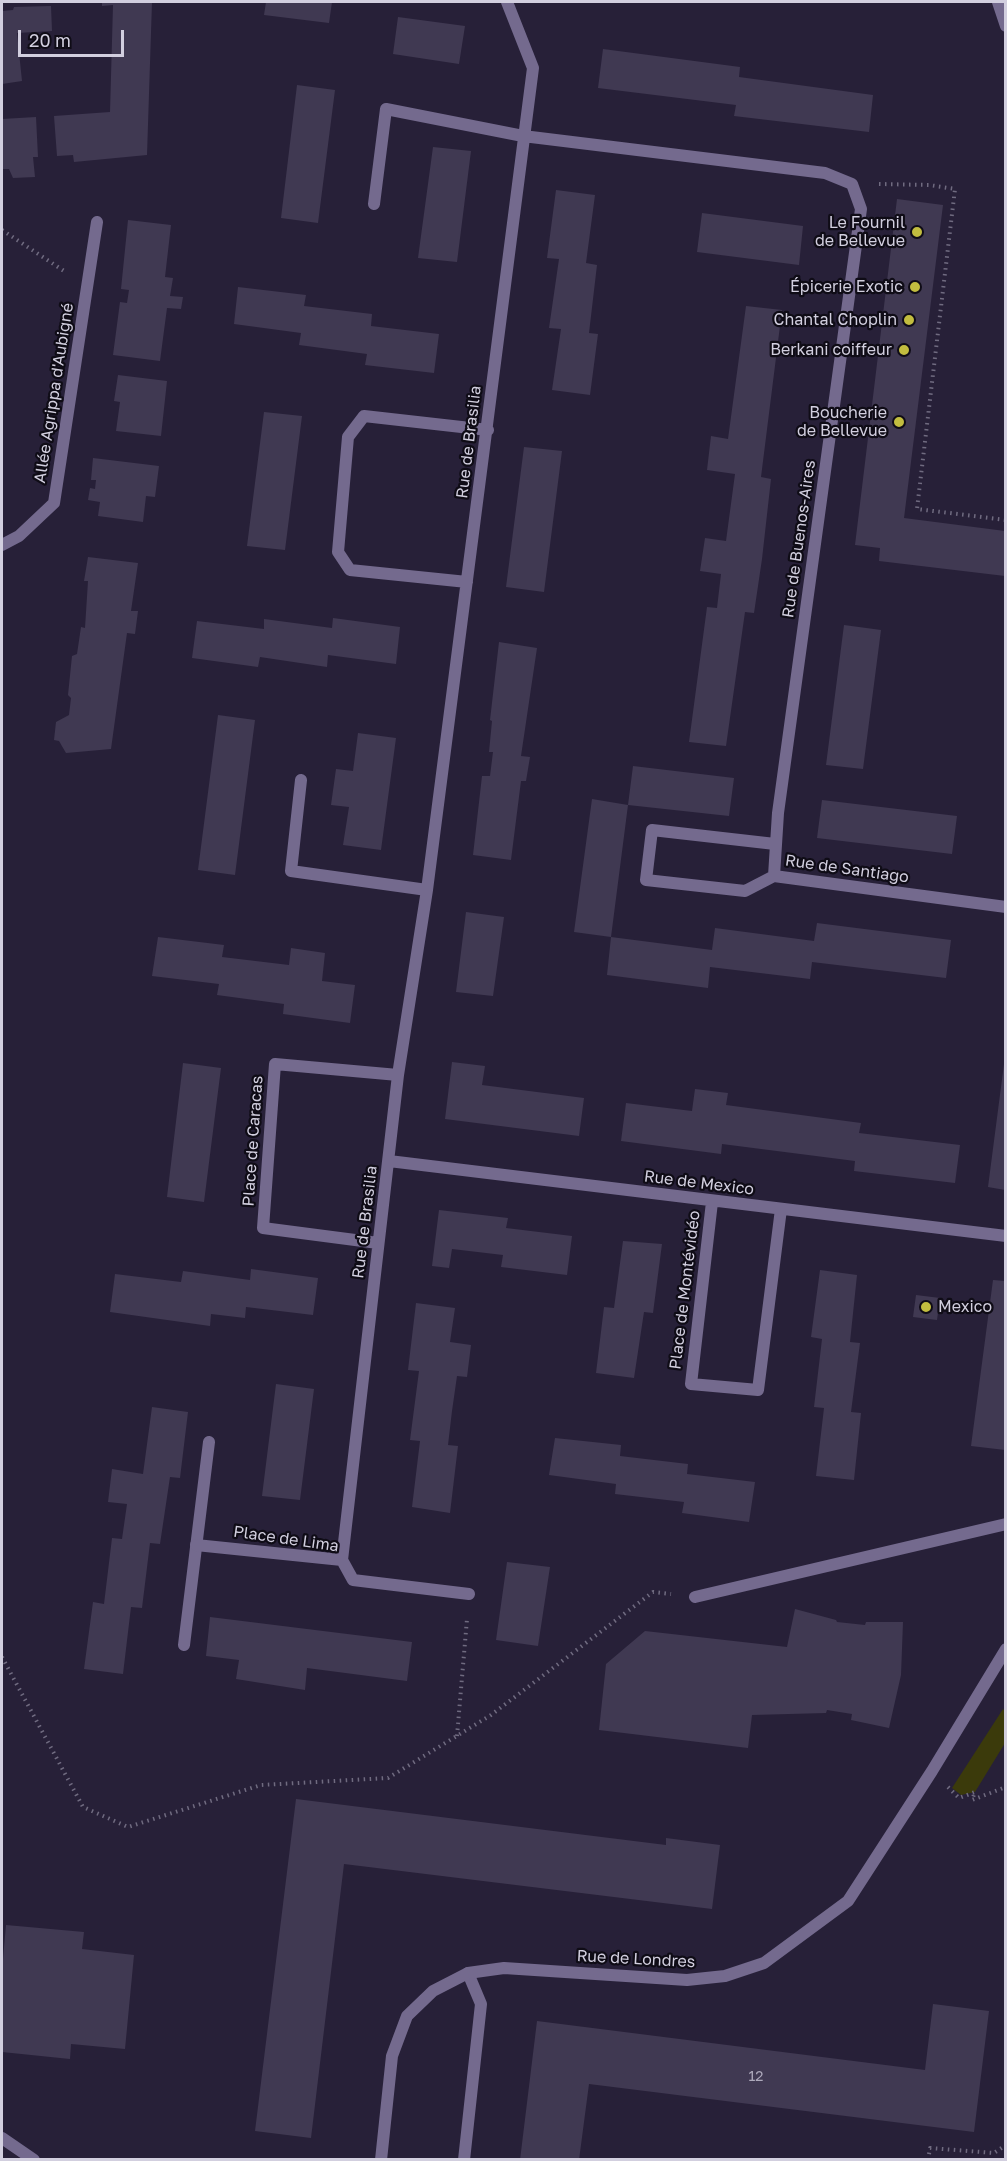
<!DOCTYPE html>
<html>
<head>
<meta charset="utf-8">
<style>
	body { margin:0 }
	#map { position:relative; width:1007px; height:2161px; overflow:hidden; background:#272038; font-family:"Golos Text",sans-serif }
	canvas { display:block }
	.frame { position:absolute; inset:0; border:3px solid #d2cfdf; pointer-events:none }
	.scale { position:absolute; left:18px; top:30px; width:106px; height:27px; box-sizing:border-box; border:3px solid #d2cfdf; border-top:0; padding-left:8px; font-size:18px; line-height:21px; white-space:nowrap; color:#d2cfdf; -webkit-text-stroke:4px #0f0c16; paint-order:stroke }
</style>
</head>
<body>
<div id="map">
<canvas width="1007" height="2161"></canvas>
<div class="frame"></div>
<div class="scale">20 m</div>
</div>
<script>
const g = document.querySelector('canvas').getContext('2d');
g.lineJoin = 'round';
function paint(path, color) { g.fillStyle = color; g.fill(path, 'evenodd'); }
const shape = rows => new Path2D(rows.map(r => 'M' + r).join(''));
function strokePath(path, color, width, dash) { g.strokeStyle = color; g.lineWidth = width; g.lineCap = dash ? 'butt' : 'round'; g.setLineDash(dash || []); g.stroke(path); }
function write(font, color, halo, rows, align = 'center') {
  g.font = font + ' "Golos Text",sans-serif'; g.lineWidth = 4.5; g.setLineDash([]); g.textBaseline = 'middle'; g.strokeStyle = halo; g.fillStyle = color; for (const [text, x, y, turn = 0] of rows) {
    g.save(); g.translate(x, y); g.rotate((+turn || 0) * Math.PI / 180); g.textAlign = isNaN(turn) ? turn : align; if (halo) g.strokeText(text, 0, 0); g.fillText(text, 0, 0); g.restore();
  }
}
paint(shape([
	[1003,1709,1005,1711,1005,1743,975,1792,961,1795,952,1788]
]), '#3b3a0b');
paint(shape([
	[102,2,152,2,147,155,74,162,73,155,57,156,54,116,110,112,113,5,102,6],
	[266,2,332,2,329,23,264,15],
	[51,6,52,31,17,33,22,81,2,84,2,11,13,10,14,7],
	[398,17,465,26,459,64,393,54],
	[603,49,740,67,739,77,873,95,869,132,734,116,736,105,598,88],
	[297,85,335,90,318,223,281,218],
	[36,117,38,157,33,157,35,177,13,178,9,169,2,169,2,119],
	[433,147,471,151,457,262,418,258],
	[556,190,595,195,586,263,597,265,589,333,598,334,590,395,552,390,561,329,549,328,559,259,547,258],
	[897,199,943,205,904,518,1005,531,1005,576,879,561,880,548,855,545],
	[702,213,803,226,799,265,697,252],
	[128,220,171,225,165,277,173,278,170,296,183,297,181,309,167,308,160,361,113,355,120,302,127,303,129,290,121,289],
	[238,287,306,295,304,306,372,314,371,326,439,334,434,373,365,365,367,354,299,345,301,333,234,324],
	[746,306,782,310,761,477,771,479,762,559,754,613,745,612,726,746,689,742,707,607,717,608,721,574,700,571,705,538,726,541,735,474,707,470,711,436,728,439],
	[118,375,167,381,161,436,116,431,120,402,114,401],
	[264,412,302,416,285,550,247,546],
	[524,447,562,451,544,592,506,587],
	[93,458,159,466,155,497,146,496,143,522,98,516,100,502,88,500,90,488,95,489,96,480,91,480],
	[88,557,138,563,131,611,138,611,135,634,127,633,111,749,66,753,59,741,54,740,56,722,69,715,71,698,68,695,72,656,77,654,81,627,85,628,88,581,84,581],
	[333,618,400,627,396,664,328,655,327,667,260,657,258,667,192,658,197,621,264,629,264,619,332,628],
	[844,625,881,630,863,769,826,765],
	[499,642,537,648,521,756,530,757,526,781,521,781,511,860,473,855,482,776,490,776,493,752,489,752,492,721,490,720],
	[218,715,255,720,235,875,198,870],
	[358,733,396,738,381,850,343,845,349,807,331,805,336,769,353,771],
	[633,766,734,778,729,816,628,805,611,937,574,932,592,799,628,805],
	[822,800,957,816,952,854,817,838],
	[466,912,504,917,493,996,456,992],
	[817,923,951,940,946,978,812,962,810,979,710,967,708,988,607,975,611,937,712,950,715,928,814,941],
	[158,937,224,945,222,957,289,965,291,948,325,953,322,981,355,985,350,1023,283,1014,284,1004,217,995,219,984,152,976],
	[452,1062,485,1066,482,1085,584,1098,579,1136,445,1119],
	[183,1063,221,1068,204,1202,167,1197],
	[1004,1064,1005,1064,1005,1190,988,1187],
	[695,1089,728,1093,726,1105,861,1123,859,1133,960,1145,955,1183,854,1171,855,1161,722,1144,721,1154,621,1141,626,1103,692,1111],
	[439,1210,508,1218,506,1228,572,1236,567,1275,501,1267,503,1255,452,1249,449,1268,432,1266],
	[623,1241,662,1244,653,1313,644,1312,634,1378,596,1373,604,1307,614,1308],
	[251,1269,318,1278,313,1315,246,1307,245,1318,211,1314,210,1326,110,1312,115,1274,181,1282,183,1271,250,1280],
	[820,1270,857,1275,850,1342,860,1343,851,1412,861,1413,854,1480,816,1476,824,1408,814,1407,822,1339,811,1337],
	[993,1280,1005,1281,1005,1450,971,1446],
	[916,1295,940,1298,937,1320,913,1317],
	[416,1303,455,1308,450,1342,471,1345,467,1377,457,1376,452,1411,448,1445,458,1446,450,1513,412,1507,420,1441,410,1440,419,1371,408,1370],
	[276,1384,314,1389,300,1500,262,1496],
	[152,1407,188,1412,180,1478,170,1477,160,1544,150,1543,142,1608,131,1607,123,1674,84,1669,93,1602,104,1604,112,1538,122,1539,127,1504,108,1502,112,1469,143,1474],
	[555,1438,621,1445,620,1456,688,1464,687,1474,755,1482,749,1522,682,1513,684,1502,615,1494,616,1484,549,1475],
	[507,1562,550,1567,538,1646,496,1640],
	[795,1609,836,1620,837,1622,865,1625,866,1622,903,1622,901,1675,889,1728,851,1720,852,1714,827,1710,826,1713,752,1715,748,1748,599,1730,606,1664,645,1631,787,1647],
	[210,1617,412,1642,407,1681,307,1668,305,1690,236,1679,239,1660,206,1656],
	[296,1799,666,1845,666,1838,720,1845,712,1909,344,1864,311,2138,255,2131],
	[6,1925,84,1932,82,1949,134,1955,125,2049,71,2044,70,2059,2,2052,2,1970],
	[933,2004,989,2011,974,2132,589,2084,579,2160,520,2160,537,2021,925,2070]
]), '#403952');
strokePath(shape([
	[879,184,929,185,955,189,917,509,1006,520],
	[2,230,64,271],
	[2,1657,83,1807,128,1827,261,1785,388,1778,491,1715,653,1592,671,1594],
	[457,1736,467,1619],
	[948,1787,959,1798,975,1792,972,1800,1006,1787],
	[928,2160,930,2148,994,2153,1006,2145]
]), '#706b80', 4, [1.5, 4.5]);
strokePath(shape([
	[695,1597,1006,1524],
	[184,1645,209,1442],
	[464,2160,481,2004,468,1973]
]), '#746a8e', 12);
strokePath(shape([
	[998,2,1006,26],
	[374,204,386,109,523,136,825,173,852,184,861,209,778,813,774,876],
	[2,545,19,536,54,503,97,222],
	[467,582,350,570,338,552,348,437,364,416,488,430],
	[301,780,291,871,427,890],
	[775,844,652,830,646,880,745,891,774,876,1006,907],
	[389,1161,1006,1236],
	[712,1202,691,1384,758,1390,781,1209],
	[378,1243,263,1228,275,1064,398,1075],
	[196,1545,342,1560,353,1580,469,1594],
	[342,1560,398,1075,427,890,533,68,507,2],
	[2,2138,34,2160],
	[381,2160,392,2056,407,2016,433,1991,468,1973,504,1968,687,1980,725,1976,764,1963,848,1901,932,1771,1006,1649]
]), '#746a8e', 12);
for (const [x, y, r, color] of [
	[917,232,6,"#c2bd3f"],
	[915,287,6,"#c2bd3f"],
	[909,320,6,"#c2bd3f"],
	[904,350,6,"#c2bd3f"],
	[899,422,6,"#c2bd3f"],
	[926,1307,6,"#c2bd3f"]
]) { const dot = new Path2D(); dot.arc(x, y, r, 0, 2 * Math.PI); g.fillStyle = color; g.fill(dot); strokePath(dot, '#0f0c16', 2); }
write('14px', '#aeaabc', null, [
	["12",756,2077]
]);
write('16px', '#d2cfdf', '#0f0c16', [
	["Le Fournil",905,223],
	["de Bellevue",905,241],
	["Épicerie Exotic",903,287],
	["Chantal Choplin",897,320],
	["Berkani coiffeur",892,350],
	["Boucherie",887,413],
	["de Bellevue",887,431],
	["Mexico",938,1307,"left"]
], 'right');
write('16px', '#d2cfdf', '#0f0c16', [
	["Allée Agrippa d'Aubigné",54,393,-81],
	["Rue de Brasilia",469,442,-83],
	["Rue de Buenos-Aires",799,539,-82],
	["Rue de Santiago",847,869,8],
	["Place de Caracas",253,1141,-86],
	["Rue de Mexico",699,1183,7],
	["Rue de Brasilia",365,1222,-83],
	["Place de Montévidéo",685,1290,-83],
	["Place de Lima",286,1539,8],
	["Rue de Londres",636,1959,3]
]);
</script>
</body>
</html>
